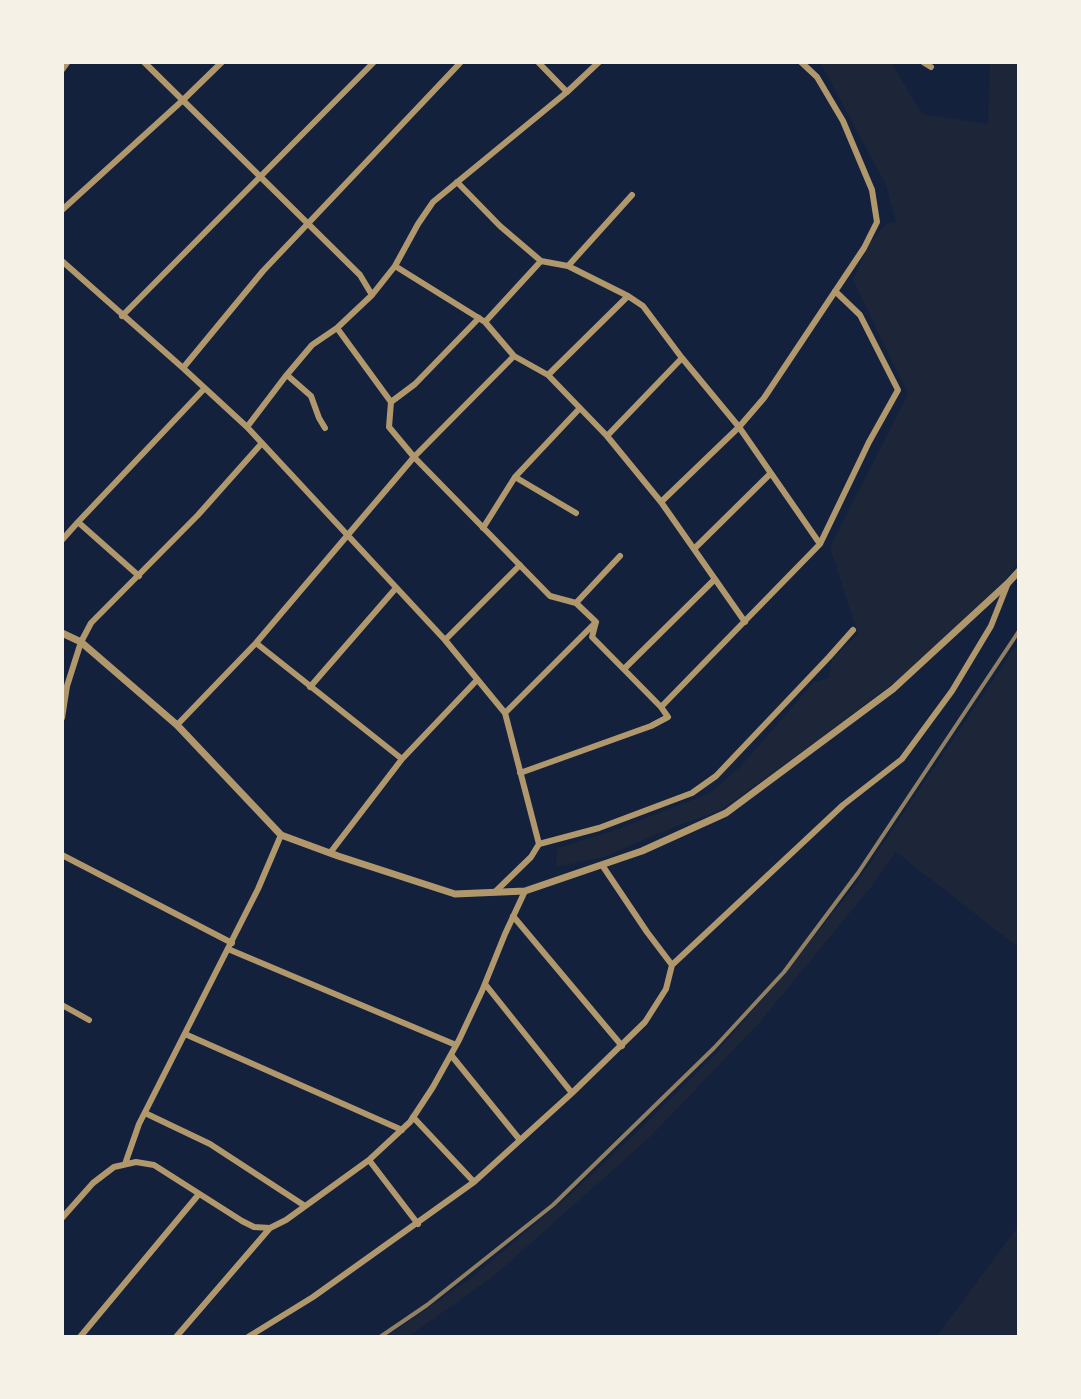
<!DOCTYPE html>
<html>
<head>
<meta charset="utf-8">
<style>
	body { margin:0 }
	#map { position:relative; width:1081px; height:1399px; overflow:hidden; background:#14213d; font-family:"Source Sans 3",sans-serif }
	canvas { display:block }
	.frame { position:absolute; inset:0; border:64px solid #f6f1e7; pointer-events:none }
</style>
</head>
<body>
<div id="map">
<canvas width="1081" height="1399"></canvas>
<div class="frame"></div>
</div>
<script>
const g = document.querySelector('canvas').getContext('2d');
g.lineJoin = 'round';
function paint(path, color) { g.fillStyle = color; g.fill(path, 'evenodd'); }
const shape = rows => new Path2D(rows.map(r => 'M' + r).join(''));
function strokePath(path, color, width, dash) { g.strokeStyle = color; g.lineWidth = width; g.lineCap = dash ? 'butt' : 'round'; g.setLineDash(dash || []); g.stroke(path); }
paint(shape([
	[820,62,891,62,922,114,988,124,990,62,1019,62,1019,561,1006,579,940,643,901,677,815,742,721,810,674,827,604,857,556,867,557,848,613,831,710,793,741,766,814,682,829,678,832,659,858,634,830,547,908,394,853,280,869,244,886,224,896,222,886,185],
	[1019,641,1019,948,896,852,871,887,759,1023,651,1136,495,1275,408,1337,387,1337,474,1276,573,1192,633,1136,712,1058,777,982,854,887],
	[1019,1225,1019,1337,936,1337]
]), '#1d2539');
strokePath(shape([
	[144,62,360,275,372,295],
	[538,62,567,92],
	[923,62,931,67],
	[457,182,500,226,541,261,568,266,628,296,643,306,682,358,739,427,820,544,661,707],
	[62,210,183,100,222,62],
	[62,261,183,368,247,427,445,640,505,713,539,844,531,857,495,892],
	[395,266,485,322,514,356,548,375,607,436,661,502,745,622],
	[568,266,632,195],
	[122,316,374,62],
	[485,322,541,261],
	[337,328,391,402,389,427,414,457,550,596,576,603,596,622,592,637,661,707,668,717,651,726,520,773],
	[183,368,263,271,461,62],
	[287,375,311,396,319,418,325,428],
	[548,375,628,296],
	[391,402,415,384,479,318],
	[247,427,285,377,312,345,337,328,372,295,395,266,418,224,433,202,567,92,599,62],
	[607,436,682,358],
	[515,477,576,513],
	[661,502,739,427,764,398,864,248,877,222,872,190,843,121,817,77,801,62],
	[483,528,515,477,580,408],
	[62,540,78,522],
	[820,544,869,442,898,390,860,315,835,291],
	[694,549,770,474],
	[139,576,78,522,204,389],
	[576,603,620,556],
	[445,640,520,565],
	[256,643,402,759],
	[624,669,715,579],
	[310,687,396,588],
	[505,713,596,622],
	[62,718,67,686,81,642,91,623,198,515,262,443],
	[177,725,256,643,414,457,514,356],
	[539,844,599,828,692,793,716,776,829,657,853,630],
	[330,853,402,759,477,680],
	[62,855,232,943],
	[513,916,622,1046],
	[228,949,456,1045],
	[672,965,843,805,902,759,952,691,991,626,1008,583],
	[485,984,572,1093],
	[62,1005,89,1020],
	[185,1034,402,1130],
	[451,1055,520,1140],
	[145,1113,210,1144,305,1206],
	[413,1117,474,1182],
	[369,1160,418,1224],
	[125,1164,139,1124,258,889,281,835],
	[62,1218,93,1183,114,1167,136,1162,154,1165,242,1221,254,1227,270,1228,286,1220,369,1160,410,1122,433,1087,459,1040,482,991,505,934,525,891],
	[80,1337,199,1194],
	[176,1337,270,1228],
	[248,1337,313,1297,474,1182,572,1093,645,1022,666,989,672,965,647,932,602,865]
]), '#b1986c', 6);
strokePath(shape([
	[62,69,67,62],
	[62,633,81,642,177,725,281,835,338,856,455,894,525,891,642,851,726,813,893,689,1008,583,1019,571]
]), '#b1986c', 7);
strokePath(shape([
	[380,1337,427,1305,553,1205,714,1048,784,972,858,873,1019,631]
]), '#918062', 4);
</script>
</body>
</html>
